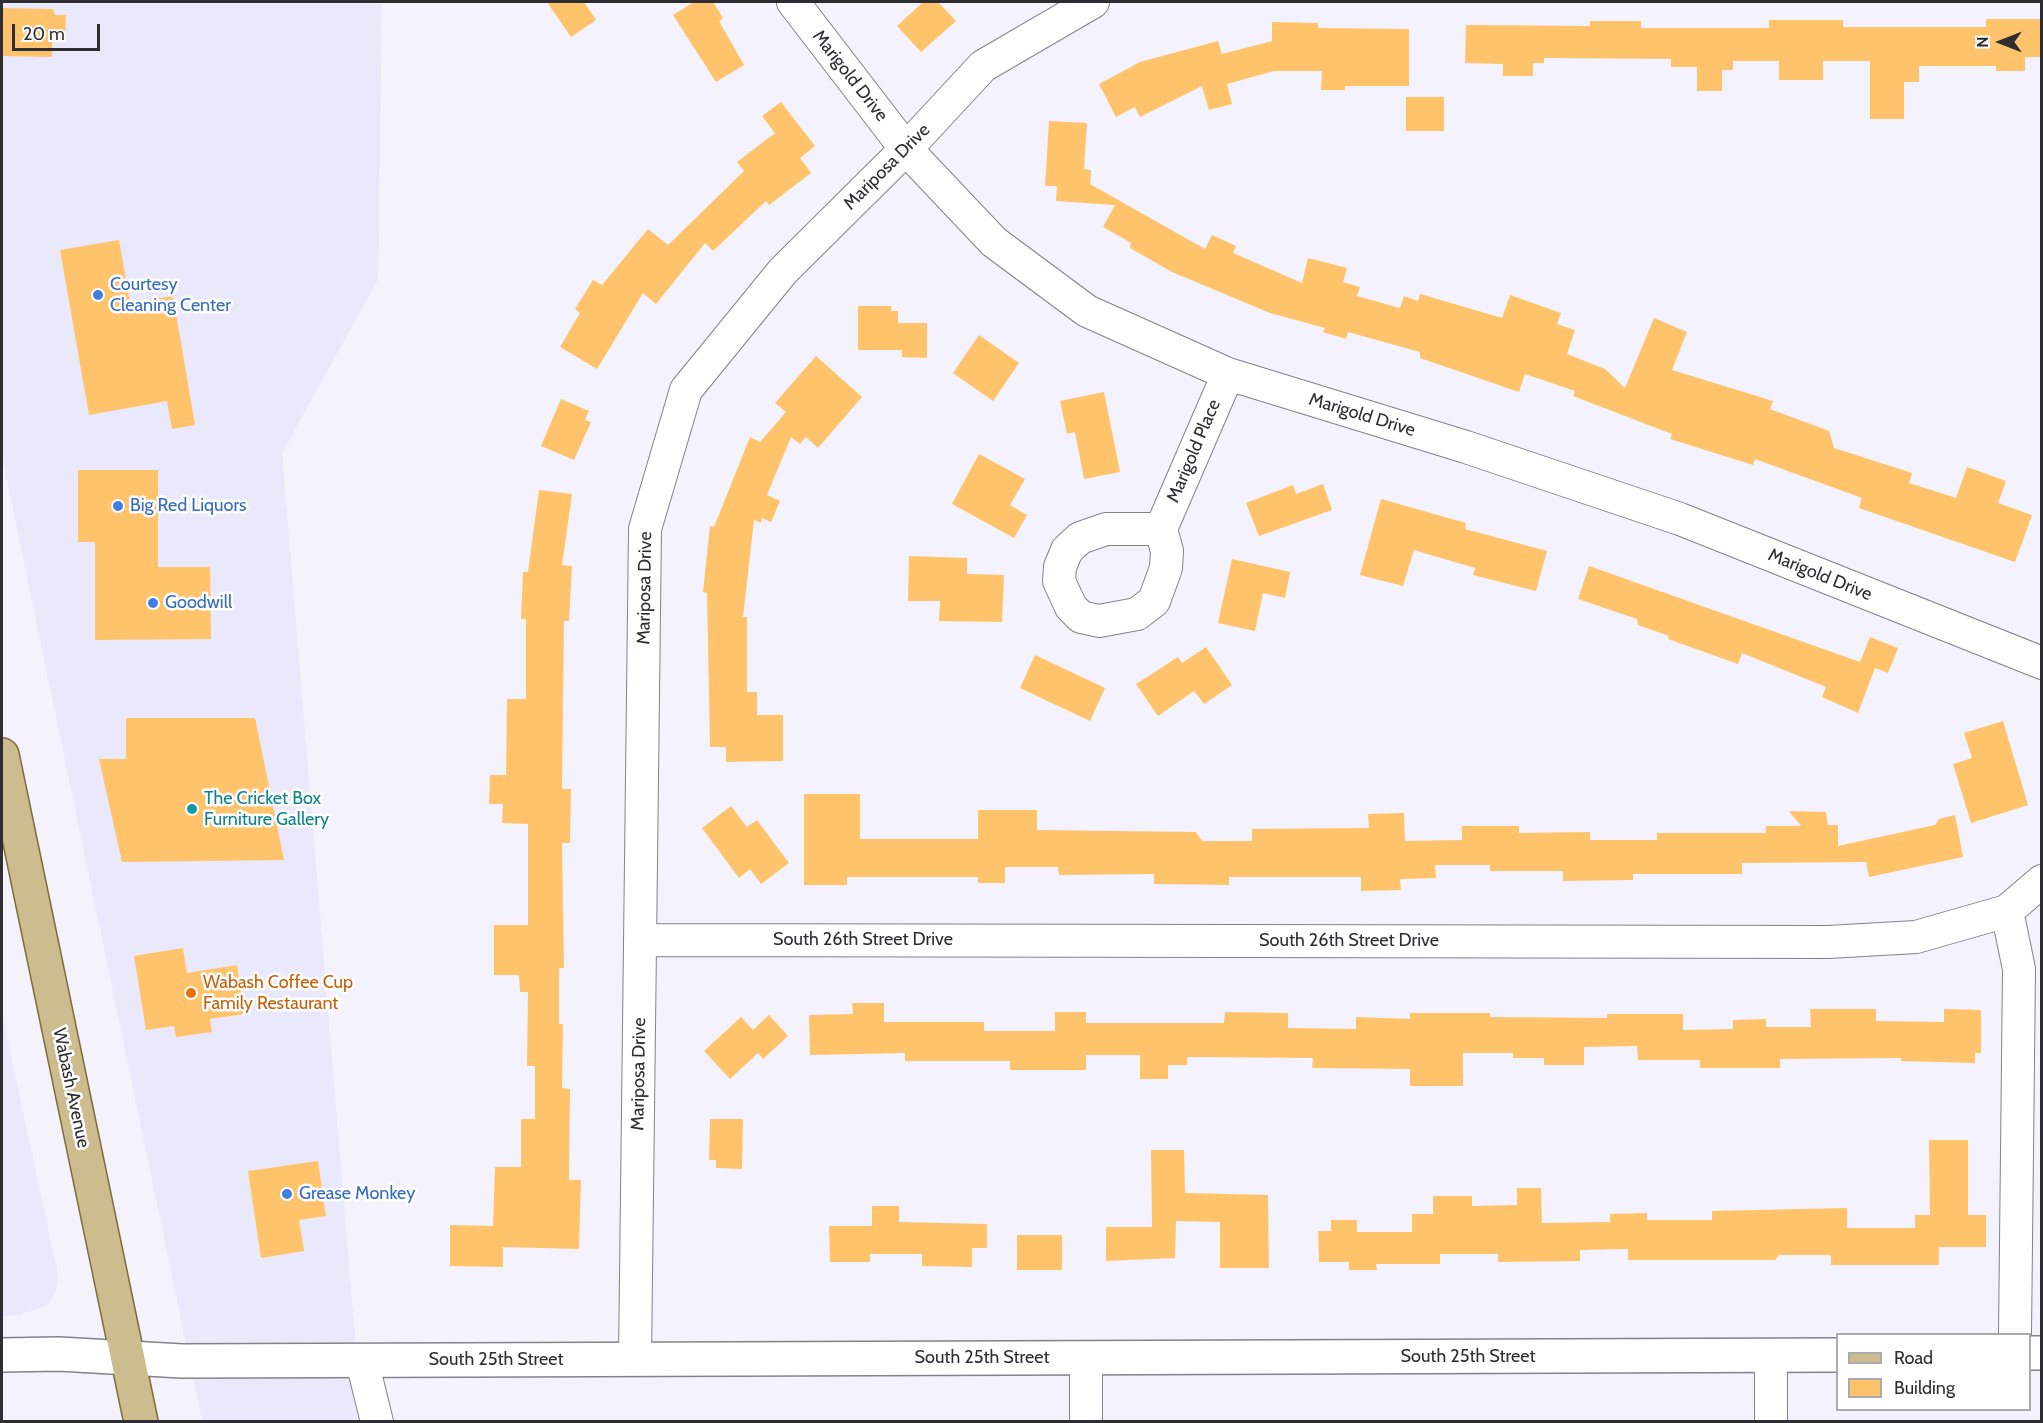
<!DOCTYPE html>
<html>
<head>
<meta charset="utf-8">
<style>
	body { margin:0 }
	#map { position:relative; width:2043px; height:1423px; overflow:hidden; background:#f4f3fd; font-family:Cabin,sans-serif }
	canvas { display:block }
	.frame { position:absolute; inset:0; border:3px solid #2e2e32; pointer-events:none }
	.legend { position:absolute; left:1836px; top:1333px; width:195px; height:78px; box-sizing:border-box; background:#fff; border:2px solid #ababad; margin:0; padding:8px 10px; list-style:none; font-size:18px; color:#2e2e32 }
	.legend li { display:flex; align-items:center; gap:12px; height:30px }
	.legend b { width:30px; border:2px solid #ababad }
	.north { position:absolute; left:1971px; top:12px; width:60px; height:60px; -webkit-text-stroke:4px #fff; paint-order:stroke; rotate:270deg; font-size:16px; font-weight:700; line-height:24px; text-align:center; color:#2e2e32 }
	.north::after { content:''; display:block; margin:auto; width:21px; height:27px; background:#2e2e32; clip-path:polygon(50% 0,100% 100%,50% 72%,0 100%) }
	.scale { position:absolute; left:12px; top:24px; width:88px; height:27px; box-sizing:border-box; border:3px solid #2e2e32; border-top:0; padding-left:8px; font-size:18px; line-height:21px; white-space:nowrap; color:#2e2e32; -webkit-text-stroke:4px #fff; paint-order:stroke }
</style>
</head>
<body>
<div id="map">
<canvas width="2043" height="1423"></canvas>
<div class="frame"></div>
<ul class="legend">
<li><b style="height:8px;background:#cdbc8e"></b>Road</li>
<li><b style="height:16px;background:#ffc36b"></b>Building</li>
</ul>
<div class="north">N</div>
<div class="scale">20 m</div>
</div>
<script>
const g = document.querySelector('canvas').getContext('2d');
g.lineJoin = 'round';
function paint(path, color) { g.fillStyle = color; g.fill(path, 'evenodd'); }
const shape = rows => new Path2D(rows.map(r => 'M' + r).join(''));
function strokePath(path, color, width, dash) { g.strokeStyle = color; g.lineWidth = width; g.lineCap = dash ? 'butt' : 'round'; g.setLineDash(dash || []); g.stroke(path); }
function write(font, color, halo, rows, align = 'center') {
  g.font = font + ' Cabin,sans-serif'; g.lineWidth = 5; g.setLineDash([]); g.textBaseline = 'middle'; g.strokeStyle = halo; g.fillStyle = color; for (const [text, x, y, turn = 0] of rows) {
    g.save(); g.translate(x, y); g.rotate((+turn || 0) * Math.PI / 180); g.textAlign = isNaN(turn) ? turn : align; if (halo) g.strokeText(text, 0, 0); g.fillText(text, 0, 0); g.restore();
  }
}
paint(shape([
	[2,2,382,2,378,280,282,453,362,1421,202,1421,2,457],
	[2,1014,58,1275,56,1291,48,1305,20,1315,2,1316]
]), '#eae9fb');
paint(shape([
	[547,2,584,2,596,20,571,37],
	[694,2,713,2,723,18,719,21,744,65,716,82,673,15],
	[923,2,938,2,956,21,921,52,897,26],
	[2,8,53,9,55,15,66,15,65,39,52,39,52,57,2,56],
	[1986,19,2042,19,2042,57,2025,57,2025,71,1996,71,1996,66,1919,66,1919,82,1904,82,1904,119,1870,119,1870,61,1823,61,1823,80,1779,80,1779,61,1733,61,1733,70,1722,70,1722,91,1697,91,1697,67,1671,67,1671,59,1544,58,1544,63,1533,63,1533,76,1503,76,1503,64,1465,63,1466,25,1590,26,1590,21,1641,21,1641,28,1769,28,1769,20,1843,20,1843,27,1986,27],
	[1272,22,1318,23,1318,28,1409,29,1409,86,1345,86,1345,90,1321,90,1322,71,1274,71,1227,84,1232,104,1209,110,1202,86,1140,117,1135,107,1116,117,1099,84,1140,62,1218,41,1222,54,1272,41],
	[1406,97,1444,97,1444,131,1406,131],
	[781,102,815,146,800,158,811,173,769,205,766,201,713,251,705,243,656,304,643,293,597,369,560,347,580,313,575,309,593,280,602,285,648,229,668,245,744,171,737,162,775,133,762,116],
	[1049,121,1087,123,1084,169,1091,170,1090,184,1205,249,1212,235,1236,246,1233,253,1302,283,1308,258,1347,268,1343,282,1360,287,1357,296,1400,308,1404,296,1418,301,1420,294,1502,318,1510,295,1561,313,1557,324,1575,330,1567,354,1605,369,1625,388,1654,318,1687,332,1672,370,1773,401,1770,409,1829,431,1834,448,1912,473,1909,483,1956,498,1967,467,2006,481,1998,503,2032,515,2015,562,1859,508,1862,498,1755,459,1753,465,1670,439,1672,434,1573,396,1575,391,1525,374,1519,392,1420,358,1420,352,1348,332,1346,339,1323,332,1325,328,1270,313,1172,272,1130,248,1131,243,1103,227,1115,205,1056,201,1057,186,1045,186],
	[119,240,130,303,173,296,195,425,172,429,167,401,89,415,60,250],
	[858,306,891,306,891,311,898,311,898,323,927,323,927,358,902,357,902,350,858,350],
	[979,335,1019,363,993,401,953,373],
	[816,356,862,397,818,448,806,437,800,444,791,437,767,495,780,501,771,522,762,518,761,523,754,520,743,617,747,617,747,692,757,692,757,715,783,715,783,761,726,762,726,747,710,747,707,593,703,592,710,526,714,527,750,437,760,442,786,412,775,403],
	[1104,392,1120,472,1084,479,1075,432,1067,434,1060,401],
	[561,399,589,411,585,420,591,422,574,460,541,446],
	[979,454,1025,479,1010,505,1027,515,1014,538,952,504],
	[78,470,158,470,158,567,210,567,211,639,95,640,95,542,78,542],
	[1323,484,1332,510,1259,536,1246,503,1293,485,1296,494],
	[539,490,572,494,562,565,572,566,569,621,564,621,562,789,571,789,570,843,562,843,564,968,559,968,559,1024,563,1024,562,1088,570,1089,569,1180,581,1180,579,1249,503,1247,503,1267,450,1266,450,1225,493,1226,495,1167,521,1167,521,1119,535,1119,535,1066,527,1066,528,992,520,992,519,975,494,975,494,925,528,925,528,824,502,823,503,804,489,804,490,775,506,775,507,699,526,699,526,619,521,619,523,572,528,572],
	[1381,499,1466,523,1465,529,1547,551,1536,591,1473,575,1475,568,1414,550,1403,586,1360,575],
	[909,556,967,558,967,574,1004,575,1002,622,939,621,940,601,908,601],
	[1232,559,1290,572,1285,598,1263,593,1255,631,1218,623],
	[1589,566,1860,662,1870,637,1898,648,1888,673,1875,668,1858,713,1822,697,1826,687,1742,653,1738,664,1668,639,1669,636,1638,625,1637,619,1578,599],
	[1206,647,1232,685,1204,704,1194,691,1158,716,1136,684,1178,657,1182,663],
	[1035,655,1105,688,1090,721,1020,688],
	[126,718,255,718,284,860,122,862,99,759,126,759],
	[2003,721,2028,805,1971,823,1953,764,1972,758,1964,733],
	[804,794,860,794,860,839,978,839,978,810,1037,810,1037,830,1196,832,1202,841,1252,841,1252,829,1369,828,1368,814,1404,813,1405,841,1462,840,1462,826,1519,826,1519,833,1590,832,1590,840,1657,840,1657,833,1766,833,1766,826,1801,826,1789,811,1826,812,1828,825,1838,825,1838,846,1935,825,1939,819,1955,815,1963,857,1869,877,1866,862,1742,863,1742,874,1633,874,1633,880,1563,881,1563,871,1490,871,1490,865,1435,865,1436,878,1400,879,1401,890,1361,891,1361,877,1229,877,1229,885,1154,884,1154,874,1059,875,1058,867,1005,867,1005,883,978,883,978,877,847,877,847,885,804,885],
	[731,806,747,827,757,820,789,863,761,884,750,869,739,878,702,828],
	[183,948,187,973,237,965,244,1014,210,1019,212,1032,176,1037,174,1026,146,1030,134,956],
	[852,1003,884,1003,884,1022,984,1022,984,1031,1055,1031,1055,1012,1086,1012,1086,1023,1224,1023,1225,1012,1288,1013,1288,1028,1356,1029,1356,1017,1410,1019,1410,1013,1490,1013,1490,1017,1607,1018,1607,1014,1683,1014,1683,1030,1733,1029,1733,1020,1766,1019,1766,1027,1811,1027,1810,1009,1876,1009,1876,1021,1944,1022,1944,1009,1981,1010,1981,1053,1975,1053,1975,1063,1901,1061,1901,1058,1780,1059,1780,1068,1700,1068,1700,1060,1638,1060,1637,1046,1584,1047,1584,1065,1544,1065,1544,1058,1513,1058,1513,1053,1463,1053,1463,1086,1410,1086,1410,1069,1312,1068,1313,1058,1187,1057,1187,1065,1168,1065,1168,1079,1140,1079,1140,1055,1086,1055,1086,1070,1010,1070,1010,1061,905,1061,905,1053,810,1055,809,1015,853,1014],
	[769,1015,788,1036,763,1059,758,1053,730,1079,704,1051,741,1017,753,1030],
	[710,1119,743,1119,742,1169,716,1168,716,1160,709,1160],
	[1929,1140,1968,1140,1968,1215,1986,1215,1986,1247,1939,1247,1939,1265,1831,1265,1831,1255,1779,1255,1775,1260,1628,1260,1628,1249,1580,1250,1580,1261,1498,1262,1498,1254,1440,1254,1440,1264,1376,1264,1377,1270,1349,1270,1349,1262,1319,1262,1318,1231,1331,1231,1331,1220,1357,1220,1357,1232,1412,1232,1412,1214,1433,1214,1433,1196,1472,1196,1472,1206,1517,1205,1517,1188,1541,1188,1542,1223,1610,1222,1610,1214,1647,1213,1647,1220,1712,1220,1712,1211,1847,1208,1847,1228,1915,1228,1915,1215,1930,1215],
	[1151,1150,1184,1150,1185,1193,1268,1195,1269,1268,1220,1268,1220,1222,1176,1221,1175,1258,1106,1261,1106,1227,1152,1227],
	[318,1161,326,1216,299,1220,304,1251,261,1258,248,1171],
	[872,1206,899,1206,899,1222,987,1224,987,1248,972,1248,972,1267,922,1266,922,1254,870,1254,870,1262,830,1262,829,1226,872,1226],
	[1017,1235,1062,1235,1062,1270,1017,1270]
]), '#ffc36b');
const street = shape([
	[793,2,906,149,994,242,1087,311,1228,374,1466,447,1680,519,2042,663],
	[1161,529,1167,551,1166,568,1154,601,1137,614,1099,621,1081,617,1071,607,1059,581,1060,567,1067,550,1080,538,1106,529,1161,529,1228,374],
	[2007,911,2019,969,2015,1334],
	[641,940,1828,942,1916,937,2007,911,2042,881],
	[1086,1358,1086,1422],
	[635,1359,645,529,686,390,783,271,906,149,983,66,1093,2],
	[362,1361,377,1422],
	[1771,1422,1771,1355]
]);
const secondary = shape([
	[2030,1353,2042,1353],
	[2,1355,59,1354,182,1361,1838,1355]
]);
const primary = shape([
	[2,755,141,1422]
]);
strokePath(street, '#82828b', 34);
strokePath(secondary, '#82828b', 36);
strokePath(primary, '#806d3d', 36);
strokePath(street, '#fff', 32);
strokePath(secondary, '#fff', 33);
strokePath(primary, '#cdbc8e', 33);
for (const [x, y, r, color] of [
	[98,295,6,"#3f7fe0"],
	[118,506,6,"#3f7fe0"],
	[153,603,6,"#3f7fe0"],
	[192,809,6,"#0f9aa8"],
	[191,993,6,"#e8710a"],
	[287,1194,6,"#3f7fe0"]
]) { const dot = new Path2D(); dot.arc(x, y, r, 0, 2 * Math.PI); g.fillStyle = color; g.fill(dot); strokePath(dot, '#fff', 2); }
write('18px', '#2e2e32', '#fff', [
	["Marigold Drive",850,76,52],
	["Mariposa Drive",887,167,-45],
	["Marigold Drive",1362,415,17],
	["Marigold Place",1194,451,-67],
	["Marigold Drive",1820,575,22],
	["Mariposa Drive",645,588,-89],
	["South 26th Street Drive",863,940],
	["South 26th Street Drive",1349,941],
	["Mariposa Drive",639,1074,-89],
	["Wabash Avenue",71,1088,78],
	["South 25th Street",1468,1357],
	["South 25th Street",982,1358],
	["South 25th Street",496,1360]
]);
write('18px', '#366cbe', '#fff', [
	["Courtesy",110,285],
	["Cleaning Center",110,306],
	["Big Red Liquors",130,506],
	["Goodwill",165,603],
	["Grease Monkey",299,1194]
], 'left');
write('18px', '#0d838f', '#fff', [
	["The Cricket Box",204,799],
	["Furniture Gallery",204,820]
], 'left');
write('18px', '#c56008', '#fff', [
	["Wabash Coffee Cup",203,983],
	["Family Restaurant",203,1004]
], 'left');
</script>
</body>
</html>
